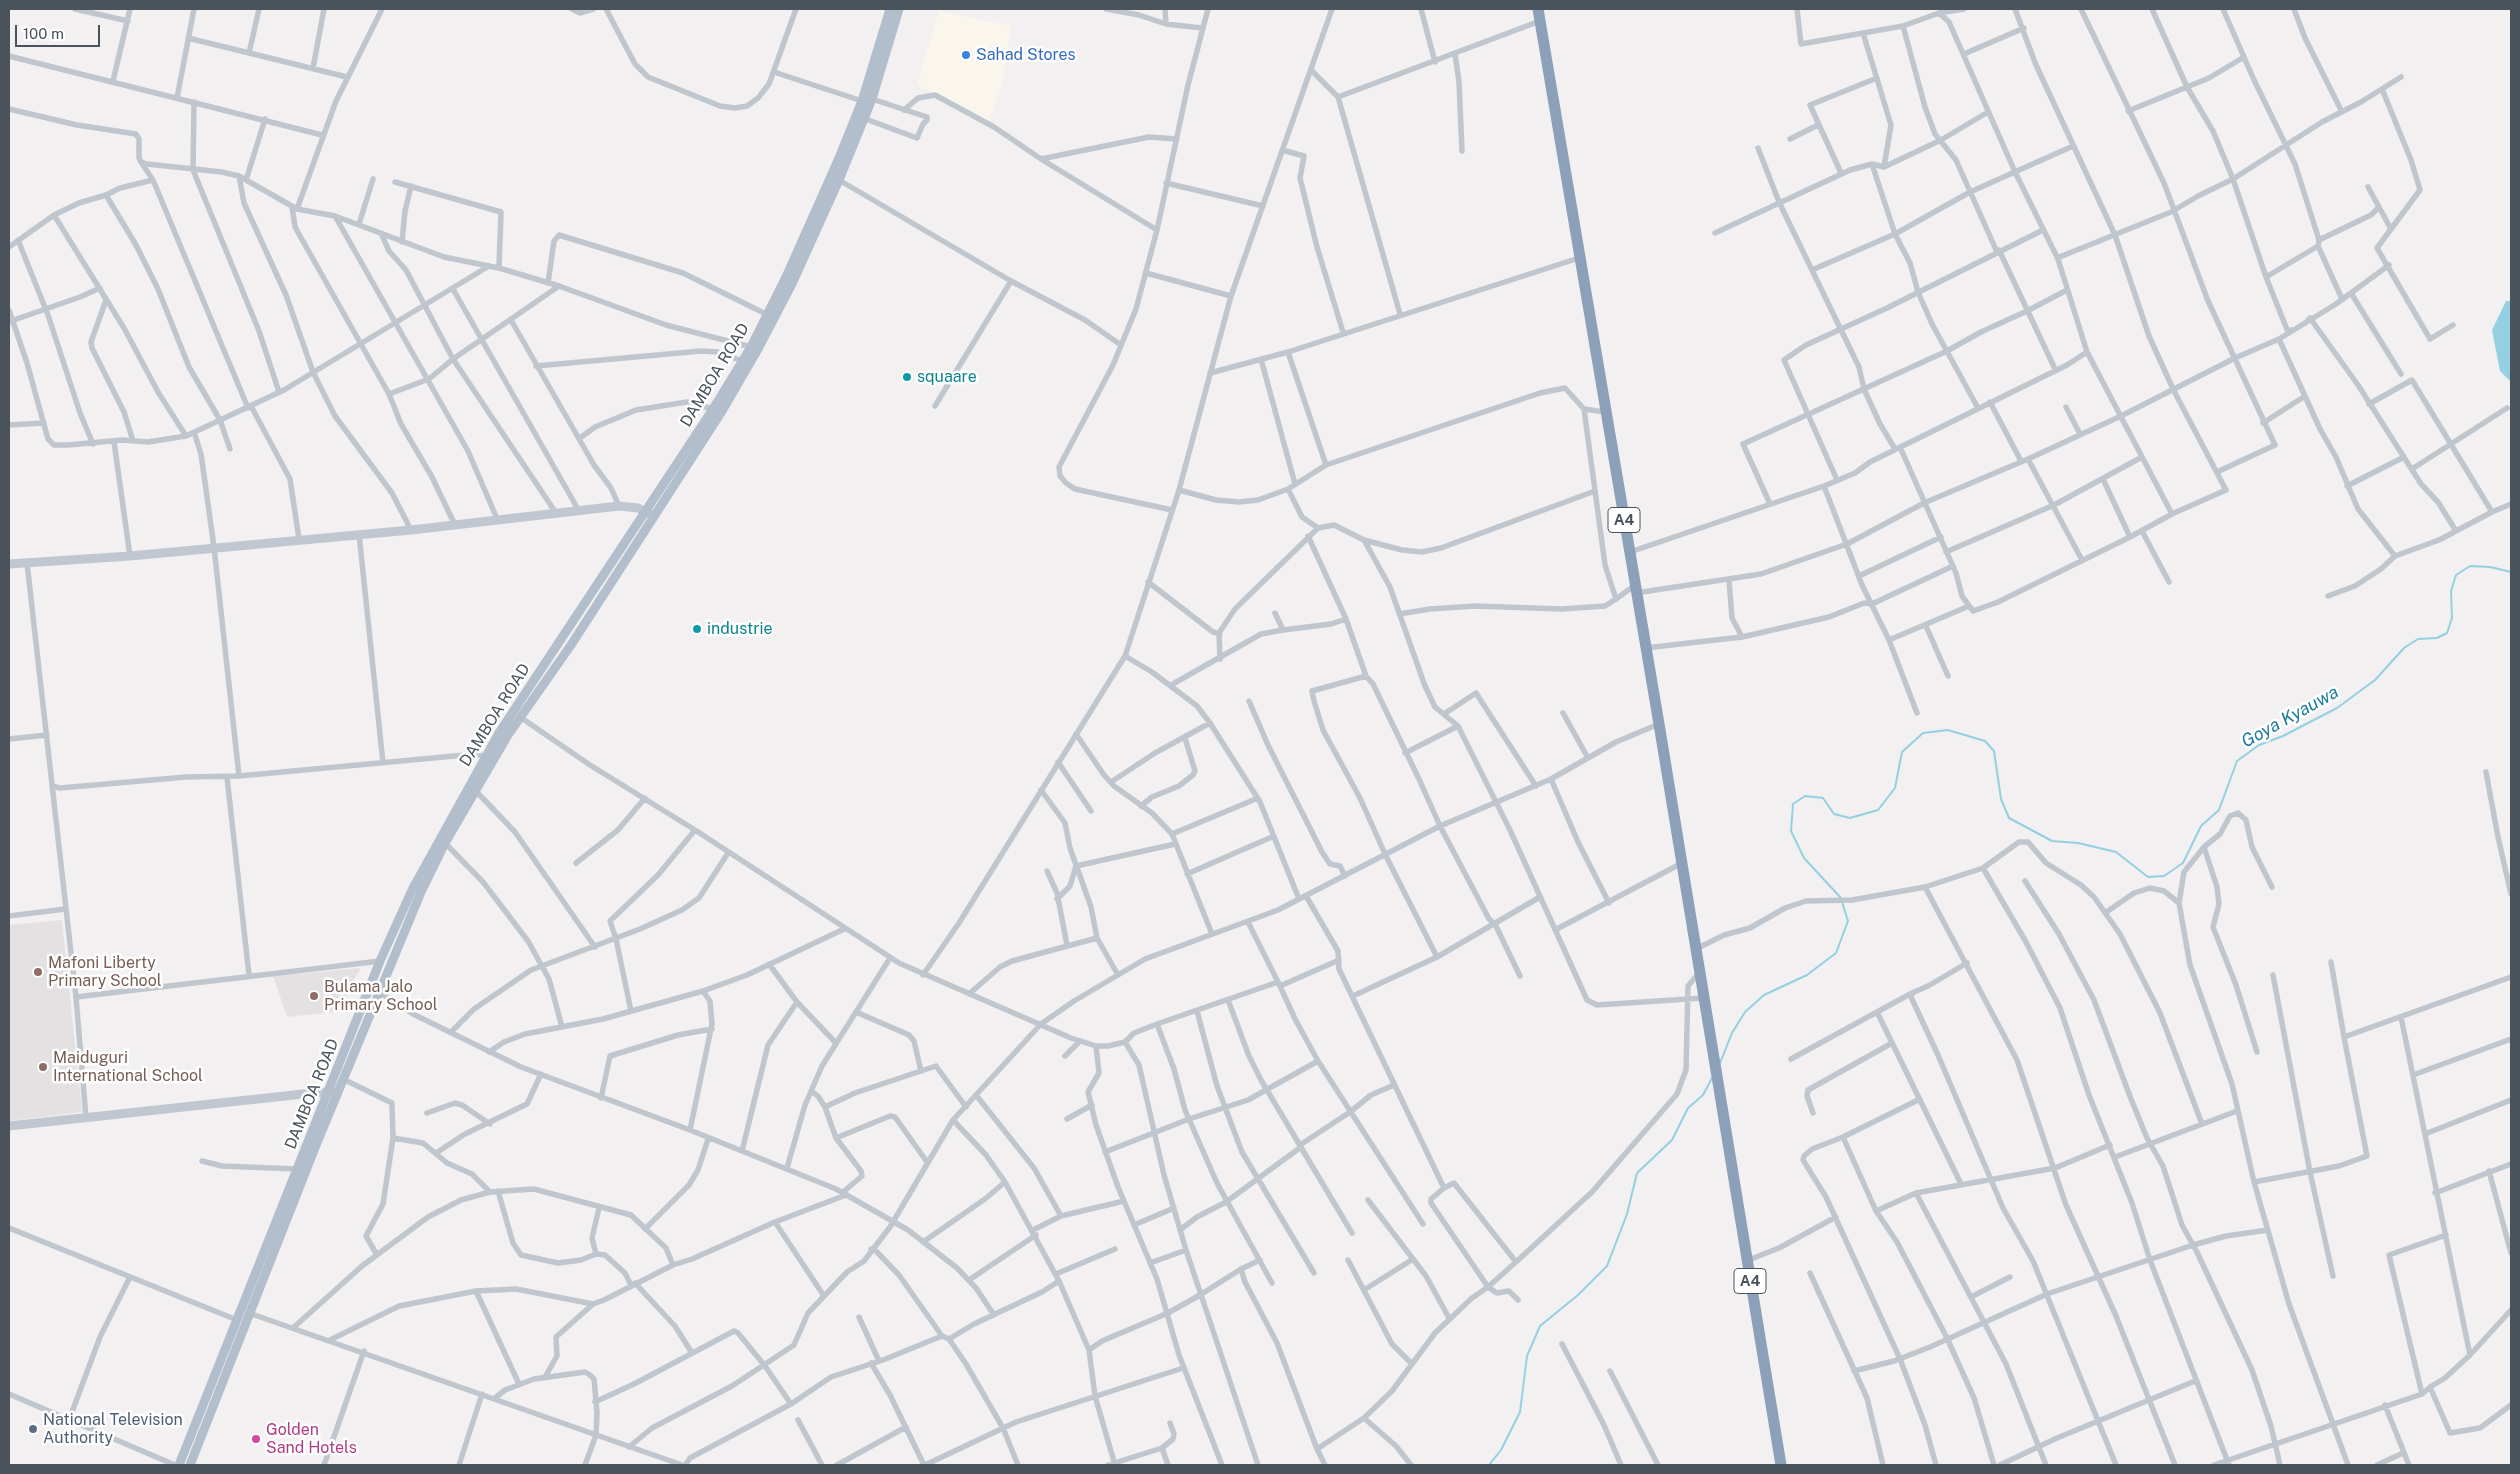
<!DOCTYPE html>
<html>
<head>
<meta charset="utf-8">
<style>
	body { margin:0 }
	#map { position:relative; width:2520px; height:1474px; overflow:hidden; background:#f2f0f0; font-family:"Public Sans",sans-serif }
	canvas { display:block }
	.frame { position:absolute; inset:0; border:10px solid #4a525b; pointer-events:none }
	.scale { position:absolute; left:15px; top:25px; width:85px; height:22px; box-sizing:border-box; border:2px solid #4a525b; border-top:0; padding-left:6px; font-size:15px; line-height:18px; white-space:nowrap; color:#4a525b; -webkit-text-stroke:4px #fff; paint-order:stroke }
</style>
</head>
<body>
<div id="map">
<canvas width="2520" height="1474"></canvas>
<div class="frame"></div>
<div class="scale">100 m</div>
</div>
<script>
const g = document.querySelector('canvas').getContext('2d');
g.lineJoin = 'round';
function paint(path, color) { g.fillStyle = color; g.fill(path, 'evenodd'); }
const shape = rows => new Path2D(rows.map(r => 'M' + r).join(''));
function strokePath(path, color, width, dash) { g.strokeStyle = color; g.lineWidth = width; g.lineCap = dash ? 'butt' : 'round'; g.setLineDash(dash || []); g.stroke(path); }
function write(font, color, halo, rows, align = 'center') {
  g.font = font + ' "Public Sans",sans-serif'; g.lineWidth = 5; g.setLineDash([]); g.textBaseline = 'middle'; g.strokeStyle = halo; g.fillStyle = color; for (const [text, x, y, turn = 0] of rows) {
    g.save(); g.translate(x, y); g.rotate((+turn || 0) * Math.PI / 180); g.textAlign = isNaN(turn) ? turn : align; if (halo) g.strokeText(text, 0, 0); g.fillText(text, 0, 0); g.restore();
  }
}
paint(shape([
	[939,11,1011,26,1002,85,988,123,917,84]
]), '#faf6eb');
paint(shape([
	[62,920,82,1112,9,1121,9,925],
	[361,968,353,981,341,1011,287,1017,273,976]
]), '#e3e1e1');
paint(shape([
	[2506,301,2511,301,2511,382,2500,371,2492,330]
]), '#95cfe2');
strokePath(shape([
	[1841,898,1804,858,1791,831,1793,804,1805,796,1823,798,1834,814,1850,818,1878,810,1895,788,1902,752,1923,733,1948,730,1985,741,1994,751,2001,799,2009,818,2052,841,2078,843,2116,852,2148,877,2164,876,2183,863,2201,826,2219,810,2237,761,2259,745,2283,736,2337,708,2375,680,2404,648,2418,639,2437,638,2447,633,2452,618,2451,591,2456,575,2470,566,2490,567,2511,572],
	[1720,1063,1732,1033,1745,1012,1764,995,1807,975,1836,953,1848,921,1842,902],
	[1489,1465,1501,1450,1520,1412,1527,1356,1540,1326,1578,1295,1607,1266,1627,1214,1637,1173,1672,1140,1688,1108,1703,1095,1712,1078]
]), '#95cfe2', 2);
strokePath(shape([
	[75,9,128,21],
	[572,9,580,13,593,9],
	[606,9,635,64,648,77,720,106,735,108,747,106,758,98,769,84,796,9],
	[1106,9,1139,15,1166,24,1202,28],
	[1165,9,1166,24],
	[1421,9,1435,62],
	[1797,9,1801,44,1903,26,1939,13,1964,9],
	[2081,9,2164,183,2208,301,2275,445,2217,472],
	[2152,9,2187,87,2213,131,2233,179,2266,277,2288,332,2291,330],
	[2223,9,2254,80,2295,164,2319,240,2318,246,2342,299],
	[2294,9,2305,38,2342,112],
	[1939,13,1949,22,2015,172,2058,259,2087,352,2172,514],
	[1903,26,1925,107,1935,134,1956,160,1997,252],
	[1863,33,1891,125,1884,167],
	[188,38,347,77],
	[249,53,259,9],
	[1455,54,1459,82,1462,151],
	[1964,54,2024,28],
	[9,56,322,135],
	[313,68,324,9],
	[1311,70,1338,97,1400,314],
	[774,72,865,102],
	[113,81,130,9],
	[2382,89,2411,160,2420,190,2391,229],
	[1338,97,1540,21],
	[177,98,194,9],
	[194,102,193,170,259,331,279,392],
	[9,109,77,125,136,134,139,139,139,158,141,162,147,164,222,172,239,176,297,209,335,216,444,257,499,268,559,286,666,325,751,347],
	[904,110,918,98,935,95,994,127,1041,159,1157,230],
	[2128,111,2209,78,2244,57],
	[863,118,917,138,923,124,927,120,927,117,872,99],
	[1790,139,1818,125],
	[1758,148,1779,202,1859,367,1864,389,1880,424,1895,449],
	[1282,150,1304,156,1300,178,1317,247,1343,332],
	[1041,159,1149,137,1177,139],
	[141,162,153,180,248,408],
	[1872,164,1895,234,1910,263,1918,292,1932,324,1978,408],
	[1841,173,1810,105,1877,78],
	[239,176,244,203,286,295,313,372,335,416,392,493,411,530],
	[246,180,265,119],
	[839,180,1011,281,1085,320,1121,345],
	[395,182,501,212,499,268],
	[1166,183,1263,206],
	[2368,187,2391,229,2377,248,2430,339,2453,325],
	[106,195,136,245,158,289,189,367,220,420,230,449],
	[292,207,295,227,389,394],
	[297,209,336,101,382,9],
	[54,215,124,328,158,392,186,436],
	[335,216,468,451,498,521],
	[359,224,373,179],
	[381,233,389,251,406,270,453,359,556,513],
	[1715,233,1850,170,1872,164,1884,167,1941,140,1988,112],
	[18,240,48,315,80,413,93,444],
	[2319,240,2371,215,2378,208],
	[402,242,405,211,411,186],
	[9,247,54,215,79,203,106,195,120,188,153,180],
	[1999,250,2055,369],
	[2057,258,2171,212,2198,196,2233,179,2322,122,2361,102,2401,77],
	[1812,270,1895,234,1970,192,2073,146],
	[1146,273,1231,296],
	[2266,277,2318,246],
	[548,283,554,241,559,235,683,273,768,315],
	[453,289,579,511],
	[2351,293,2401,374],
	[106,300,91,342,92,348,124,412,133,441],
	[9,310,27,363,48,439,54,445,68,445,122,440,148,442,186,436,284,390,489,266],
	[511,320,594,465,611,488,619,506],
	[2308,320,2310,318,2358,385,2421,484,2438,502,2456,531],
	[11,321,80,297,100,288],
	[2279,339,2320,429,2336,457,2358,509,2395,556],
	[1288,352,1326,465],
	[1261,359,1295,484],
	[536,366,701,351,718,352,742,361],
	[1210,373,1288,352,1579,258],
	[1990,402,2021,461],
	[2369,404,2412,380,2492,512],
	[251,406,290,479,299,539],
	[935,406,1011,281],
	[2066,407,2080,434],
	[1584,409,1605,565,1616,599,1634,586],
	[2263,423,2305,396],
	[9,425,44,423],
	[194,432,201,454,214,547,239,776],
	[580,438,595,427,636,410,687,402,713,409],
	[114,442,130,556],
	[1900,447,1956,573,1962,596,1973,611,1998,602,2130,537,2172,514,2226,490,2173,389,2149,336,2115,235,2036,65,2015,9],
	[2028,459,2082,560],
	[2412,469,2507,408],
	[2103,479,2130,537],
	[1837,480,1784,360,1806,345,1887,308,2043,230],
	[1824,486,1862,585,1889,640,1917,713],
	[2347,486,2404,457],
	[1288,489,1302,517,1318,528,1334,525,1364,540,1402,550,1422,552,1441,548,1595,491],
	[1179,490,1216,500,1239,502,1258,500,1288,489,1326,465,1540,393,1565,388,1584,409,1605,412],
	[1770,504,1743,444,1947,351,1981,332,2027,311,2067,290],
	[1172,510,1075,489,1066,483,1060,476,1059,467,1113,365,1136,309,1157,230,1188,85,1208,9],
	[455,525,432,477,401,424,389,394,429,379,453,359,559,286],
	[2142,531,2169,582],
	[359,534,383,763],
	[1308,536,1346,619,1366,676,1373,684,1419,779,1440,826,1489,919,1495,924,1520,976],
	[1364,540,1390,587,1425,686,1435,707,1458,726,1510,830,1587,1000,1597,1005,1703,998],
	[1630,552,1824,486,1855,473,1870,462,2067,365,2087,352],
	[1946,552,2054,505,2142,457],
	[27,563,76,997,86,1118],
	[1859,576,1941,537],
	[1729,580,1732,618,1742,637],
	[1148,582,1213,632,1220,634],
	[1636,593,1761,574,1847,544,1924,503,2028,459,2121,416,2235,358,2279,339,2336,304,2389,265],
	[2328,596,2355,586,2381,569,2395,556,2439,540,2492,512,2511,504],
	[1275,613,1283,630,1331,624,1346,619],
	[1399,614,1430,609,1475,606,1562,609,1605,606,1616,599],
	[1926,626,1948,676],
	[1889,640,1969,606],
	[1645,648,1742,637,1829,617,1864,603,1872,604,1953,566],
	[1125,656,1152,672,1197,706,1210,723,1260,802,1299,899],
	[1220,659,1219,633,1235,609,1318,528],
	[1366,676,1312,691,1314,701,1323,730,1360,798,1385,854,1437,957],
	[1171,685,1261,634,1283,630],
	[1249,701,1268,745,1322,852,1330,864,1340,866,1345,876],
	[1563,713,1588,758],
	[1444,714,1476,693,1536,786],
	[520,717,590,765,695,830,899,963,1071,1038,1096,1046,1108,1046,1125,1042,1134,1033,1157,1024,1278,982,1280,986,1339,960],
	[1076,734,1104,775,1114,786,1152,813,1172,834,1212,934],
	[9,739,47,735],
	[1405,753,1458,726],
	[1058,762,1091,811],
	[2486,772,2498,837,2511,894],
	[227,777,249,975],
	[1551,779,1578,842,1609,903],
	[1111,782,1155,753,1210,723],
	[52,786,60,788,186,777,239,776,476,754,485,757],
	[474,789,515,832,595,947],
	[1041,790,1065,823,1070,848,1091,907,1097,938,1118,975],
	[1141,806,1152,797,1179,786,1193,775,1195,771,1185,738],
	[1172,834,1258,798],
	[445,843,483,882,528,941,549,979,562,1027],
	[2204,847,2217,887,2219,904,2213,927,2236,985,2257,1052],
	[576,863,618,830,645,798],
	[1983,868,2026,942,2060,1008,2089,1095,2132,1203,2150,1260,2229,1465],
	[1047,871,1057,893,1067,945],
	[1187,874,1274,836],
	[2025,881,2059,934,2094,1000,2131,1099,2147,1138,2163,1166,2182,1225,2197,1252,2252,1370,2271,1426,2280,1465],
	[1925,887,2017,1060,2066,1205,2116,1316,2175,1465],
	[2272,887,2252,847,2246,820,2238,813,2230,816,2220,834,2204,847,2184,872,2179,903,2190,965,2232,1084,2254,1182,2289,1304,2348,1465],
	[1306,896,1338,951,1339,969,1444,1188,1431,1199,1431,1203,1488,1287,1472,1298,1435,1333,1392,1391,1364,1418,1317,1449],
	[1057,899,1070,886,1076,866,1175,844],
	[2105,913,2134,893,2150,888,2164,891,2179,903],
	[9,916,65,909],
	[1248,922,1278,982],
	[1555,930,1682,863],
	[1696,949,1724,935,1750,928,1785,908,1806,901,1852,900,1925,887,1983,868,2019,842,2028,842,2046,863,2081,885,2094,897,2120,934,2160,1013,2202,1124],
	[2331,962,2344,1037],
	[1967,963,1928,986,1912,993,1911,997,1938,1055,2003,1208,2033,1261,2116,1465],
	[769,964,797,1002,836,1043],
	[923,975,959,923,1125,656,1179,490,1231,296,1332,9],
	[2273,975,2310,1172,2333,1276],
	[1280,986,1295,1019,1318,1061,1423,1224],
	[381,990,385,996,413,1014,521,1067,690,1130,836,1189,908,1230,957,1268,976,1288,994,1315],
	[969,994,1000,967,1012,961,1097,938],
	[1353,996,1437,957,1540,897],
	[76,997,380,961],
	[1228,1000,1249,1056,1261,1080,1352,1233],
	[631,1011,616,939,610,921,658,875,695,830],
	[1197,1011,1217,1086,1242,1152,1314,1273],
	[856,1012,909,1035,914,1041,921,1071],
	[1877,1012,1961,1184],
	[2401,1017,2470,1355,2445,1378,2430,1387],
	[1157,1024,1174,1069,1185,1110,1217,1183,1272,1283],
	[451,1032,474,1009,531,970,640,929,682,910,699,898,728,853],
	[1125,1042,1139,1065,1164,1175,1186,1250,1258,1465],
	[1096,1046,1099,1073,1088,1092,1096,1125,1118,1187,1157,1279,1179,1355,1222,1465],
	[489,1052,504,1042,525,1034,603,1019,703,991,747,975,844,929],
	[1065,1056,1080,1041],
	[1791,1059,1910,994],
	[2413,1075,2511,1039],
	[343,1079,392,1103,393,1138,383,1204,366,1236,377,1255],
	[811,1091,818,1096,825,1107,836,1138,861,1171,862,1176,842,1193],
	[976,1095,1034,1168,1061,1216],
	[601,1098,610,1056,678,1035,712,1029],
	[1920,1099,1843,1137,1812,1149,1804,1156,1803,1160,1826,1197,1900,1359,1925,1425,1936,1465],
	[825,1107,855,1093,936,1066,966,1107],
	[427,1113,455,1103,462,1105,490,1124],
	[1813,1113,1807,1096,1808,1090,1892,1043],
	[1067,1119,1092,1105],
	[953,1120,986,1155,1005,1182,1059,1281,1089,1350,1095,1396,1115,1465],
	[690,1130,712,1024,710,1001,703,991],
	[2425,1134,2511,1100],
	[1843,1137,1876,1211,1897,1242,1947,1338,1974,1398,1994,1465],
	[393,1138,423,1143,447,1163,472,1174,490,1192],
	[836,1138,890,1116,895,1117,927,1162],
	[1300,1145,1350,1112,1371,1095,1394,1085],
	[742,1151,768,1045,797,1002],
	[1105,1152,1189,1119,1248,1100,1318,1061],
	[436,1153,465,1134,527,1104,541,1074],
	[2115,1157,2237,1111],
	[202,1161,222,1166,297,1169],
	[787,1168,805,1105,822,1066,890,958],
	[2489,1171,2511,1253],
	[2254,1182,2339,1166,2367,1156,2344,1037,2511,977],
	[1444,1188,1454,1183,1516,1262,1488,1287,1497,1293,1509,1291,1518,1300],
	[498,1191,513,1243,521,1255,558,1263,581,1260,596,1254,605,1255,625,1273,631,1285],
	[1916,1193,2006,1364,2046,1465],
	[2435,1193,2511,1164],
	[1368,1200,1426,1276,1449,1318],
	[1876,1211,1916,1193,2055,1168,2110,1145],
	[775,1222,824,1296],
	[1134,1225,1174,1208],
	[9,1228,237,1320],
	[645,1229,689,1185,698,1170,708,1139],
	[1033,1230,1061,1216,1124,1201],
	[1180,1230,1197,1217,1226,1202,1301,1147],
	[923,1242,985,1199,1005,1182],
	[871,1249,874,1249,899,1275,942,1336,949,1339,966,1364,1003,1428,1018,1465],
	[596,1254,592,1238,599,1208],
	[1348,1260,1392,1344,1412,1364],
	[1746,1261,1779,1248,1836,1217],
	[1516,1262,1592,1192,1677,1094,1686,1070,1688,986,1699,973],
	[1150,1263,1186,1250],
	[1241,1269,1245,1282,1277,1343,1317,1449,1325,1465],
	[1810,1273,1867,1398,1883,1465],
	[1056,1274,1115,1249],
	[969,1280,1036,1235],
	[635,1283,675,1326,692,1353],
	[1364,1290,1413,1259],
	[476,1291,519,1384],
	[1971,1297,2010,1277],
	[249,1313,682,1465],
	[859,1317,879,1361],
	[293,1328,362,1266,428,1217,461,1200,490,1192,534,1189,631,1215,666,1248,673,1265],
	[949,1339,974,1324,1042,1292,1059,1281],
	[330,1340,399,1306,476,1291,516,1289,593,1304,604,1300,673,1265,692,1259,775,1222,846,1195],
	[1562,1344,1604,1425,1621,1465],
	[1089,1350,1102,1341,1168,1313,1200,1295,1241,1269,1260,1260],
	[2470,1355,2511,1310],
	[871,1363,890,1395,924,1465],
	[1610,1371,1658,1465],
	[1854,1371,1894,1361,1930,1347,2047,1294,2193,1245,2226,1236,2268,1230],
	[545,1377,557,1356,556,1337,593,1304],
	[9,1394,175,1465],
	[2422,1394,2389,1255,2446,1235],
	[495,1398,505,1390,534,1379,585,1372,590,1375,594,1379,597,1413,596,1435,585,1465],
	[595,1402,636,1383,734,1331,738,1333,765,1366,791,1404],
	[2385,1405,2409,1465],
	[1364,1418,1396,1446,1411,1465],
	[69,1420,100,1337,130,1277],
	[798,1420,822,1465],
	[629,1447,652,1428,732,1386,794,1345,808,1313,847,1272,864,1261,890,1227,953,1120,1041,1024,1074,1001,1145,959,1278,910,1440,826,1551,779,1616,742,1659,724],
	[1162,1448,1168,1465],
	[324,1465,364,1351],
	[459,1465,482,1394],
	[685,1465,690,1458,791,1404,831,1377,883,1360,942,1336],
	[837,1465,906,1427],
	[925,1465,1016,1422,1183,1368],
	[1108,1465,1162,1448,1173,1439,1174,1434,1170,1423],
	[2000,1465,2057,1438,2195,1381],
	[2214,1465,2422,1394,2430,1387,2450,1433,2480,1428,2511,1405],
	[2377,1465,2403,1453]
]), '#c0c6cd', 5.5);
strokePath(shape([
	[9,564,130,556,411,530,619,506,638,508,654,516],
	[9,1126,303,1094,328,1092,337,1094]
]), '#c0c7d1', 9);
strokePath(shape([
	[179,1465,380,961,412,890,499,733,713,409,751,347,786,277,839,158,862,101,890,9],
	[190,1465,316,1145,421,892,445,843,508,735,571,645,722,411,758,349,792,284,839,180,872,99,899,9]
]), '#b2becb', 9);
strokePath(shape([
	[1538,9,1659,724,1781,1465]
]), '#8da0b9', 11);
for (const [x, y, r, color] of [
	[966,55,5,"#3f7fe0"],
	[907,377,5,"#0f9aa8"],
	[697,629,5,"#0f9aa8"],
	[38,972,5,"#8d6e63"],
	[314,996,5,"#8d6e63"],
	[43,1067,5,"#8d6e63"],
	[33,1429,5,"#5c6f8a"],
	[256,1439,5,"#d1479c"]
]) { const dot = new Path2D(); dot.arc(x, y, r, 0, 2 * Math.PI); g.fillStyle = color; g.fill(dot); strokePath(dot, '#fff', 2); }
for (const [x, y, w] of [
	[1624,520,32],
	[1750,1281,32]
]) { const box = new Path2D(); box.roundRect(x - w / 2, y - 12.5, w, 25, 4); g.fillStyle = '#fff'; g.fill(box); strokePath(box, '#4a525b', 1); }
write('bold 15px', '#4a525b', null, [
	["A4",1624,520],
	["A4",1750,1281]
]);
write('16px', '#366cbe', '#fff', [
	["Sahad Stores",976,55]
], 'left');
write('16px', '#4a525b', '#fff', [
	["DAMBOA ROAD",715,375,-59],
	["DAMBOA ROAD",495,715,-58],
	["DAMBOA ROAD",312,1094,-68]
]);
write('16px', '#0d838f', '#fff', [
	["squaare",917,377],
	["industrie",707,629]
], 'left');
write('16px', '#785e54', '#fff', [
	["Mafoni Liberty",48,963],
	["Primary School",48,981],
	["Bulama Jalo",324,987],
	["Primary School",324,1005],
	["Maiduguri",53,1058],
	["International School",53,1076]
], 'left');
write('16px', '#4e5e75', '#fff', [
	["National Television",43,1420],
	["Authority",43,1438]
], 'left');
write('16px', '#b23c85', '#fff', [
	["Golden",266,1430],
	["Sand Hotels",266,1448]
], 'left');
write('italic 18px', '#1d7b9b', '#fff', [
	["Goya Kyauwa",2290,717,-29]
]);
</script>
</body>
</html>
